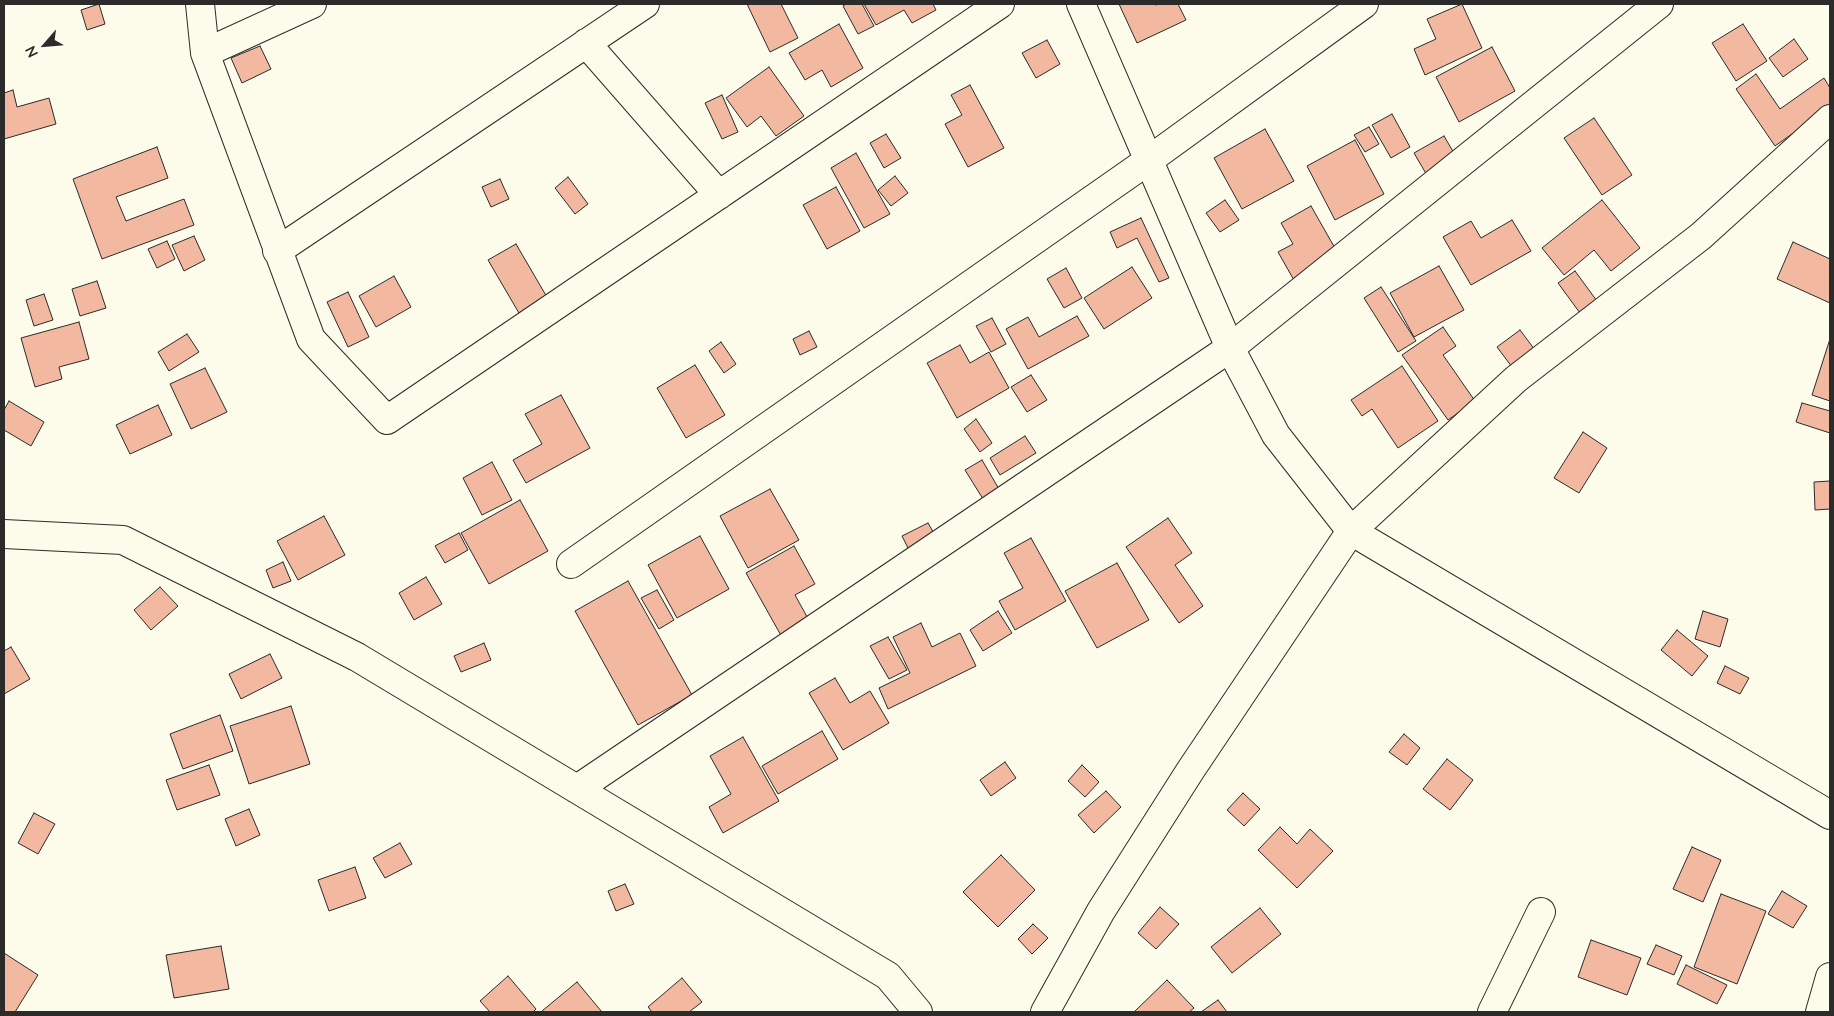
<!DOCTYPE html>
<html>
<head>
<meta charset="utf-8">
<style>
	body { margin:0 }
	#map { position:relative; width:1834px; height:1016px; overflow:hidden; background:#fdfbea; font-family:Lato,sans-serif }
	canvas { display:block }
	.frame { position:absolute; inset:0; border:5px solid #2b2b2b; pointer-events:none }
	.north { position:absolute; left:20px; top:20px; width:50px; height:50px; -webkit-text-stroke:4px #fdfbea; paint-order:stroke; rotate:243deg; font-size:14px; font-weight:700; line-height:20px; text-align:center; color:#2b2b2b }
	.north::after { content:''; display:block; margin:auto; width:18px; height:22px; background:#2b2b2b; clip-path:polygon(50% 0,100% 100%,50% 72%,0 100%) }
</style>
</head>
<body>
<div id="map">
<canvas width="1834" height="1016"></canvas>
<div class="frame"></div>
<div class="north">N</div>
</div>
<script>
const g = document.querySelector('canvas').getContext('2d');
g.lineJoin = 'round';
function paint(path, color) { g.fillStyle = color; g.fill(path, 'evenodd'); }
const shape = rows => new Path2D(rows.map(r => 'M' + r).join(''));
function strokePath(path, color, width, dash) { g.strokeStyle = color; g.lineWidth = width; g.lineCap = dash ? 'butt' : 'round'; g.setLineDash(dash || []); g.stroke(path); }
const building = shape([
	[99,4,105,24,87,30,81,10,99,4],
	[747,4,781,4,798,38,770,52,747,4],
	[846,4,862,4,874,26,858,34,843,6,846,4],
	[864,4,933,4,936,10,912,23,904,10,876,25,864,4],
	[1119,4,1154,4,1155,5,1159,4,1178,4,1186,20,1137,43,1119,4],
	[1462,4,1482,48,1425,75,1414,49,1436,39,1427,19,1462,4],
	[839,24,863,68,831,87,822,70,805,80,789,53,839,24],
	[1743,24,1767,61,1736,81,1712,43,1743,24],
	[1794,39,1808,59,1783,77,1769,58,1794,39],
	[1047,40,1060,64,1036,78,1022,53,1047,40],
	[260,46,271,69,242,83,231,58,260,46],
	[1492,47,1515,91,1459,122,1436,77,1492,47],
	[769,67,804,116,776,136,761,116,747,127,726,98,769,67],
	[1756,74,1780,109,1824,78,1830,88,1830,107,1775,146,1736,89,1756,74],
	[970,85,1004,148,968,167,945,124,962,115,951,95,970,85],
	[13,90,17,107,49,98,56,124,4,139,4,93,13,90],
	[722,95,738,132,722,139,705,103,722,95],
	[1392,114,1410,147,1391,158,1372,125,1392,114],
	[1594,118,1632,175,1602,195,1564,138,1594,118],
	[1369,127,1379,144,1365,152,1354,135,1369,127],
	[1265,129,1294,181,1242,209,1214,158,1265,129],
	[886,134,901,158,884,168,870,143,886,134],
	[1444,136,1458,160,1428,177,1414,153,1444,136],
	[1355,140,1384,194,1335,220,1307,166,1355,140],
	[157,147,168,178,116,197,126,221,184,199,194,225,102,259,73,179,157,147],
	[856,153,890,214,864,228,831,168,856,153],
	[895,176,908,193,891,206,878,190,895,176],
	[568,177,588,204,575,214,555,188,568,177],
	[500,179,509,199,491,207,482,187,500,179],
	[836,187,860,231,827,249,803,205,836,187],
	[1225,200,1239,220,1220,232,1206,213,1225,200],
	[1602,200,1640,248,1611,271,1594,250,1564,275,1542,248,1602,200],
	[1311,206,1340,257,1295,282,1278,252,1293,244,1281,223,1311,206],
	[1141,218,1169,278,1159,282,1137,238,1117,248,1110,232,1141,218],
	[1512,220,1531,251,1471,285,1443,237,1471,221,1481,238,1512,220],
	[194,236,205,260,184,271,172,245,194,236],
	[167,241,175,259,157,268,148,249,167,241],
	[1793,242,1830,259,1830,303,1777,279,1793,242],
	[516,244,551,304,523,320,488,260,516,244],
	[1439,266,1464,310,1414,337,1390,293,1439,266],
	[1132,267,1152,298,1104,329,1084,298,1132,267],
	[1066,268,1082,298,1064,308,1047,279,1066,268],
	[1575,271,1597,301,1580,313,1558,283,1575,271],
	[394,276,411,307,376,327,359,296,394,276],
	[97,281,106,308,80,316,72,289,97,281],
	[1381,287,1416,341,1398,352,1364,298,1381,287],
	[348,292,369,337,348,347,327,302,348,292],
	[44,294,53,320,34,326,26,300,44,294],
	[1077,316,1089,336,1028,369,1006,329,1028,317,1039,337,1077,316],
	[992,318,1006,344,991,352,976,326,992,318],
	[79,322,89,359,59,367,62,379,35,387,21,338,79,322],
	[1443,327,1456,346,1443,355,1475,401,1448,420,1402,355,1443,327],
	[1520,330,1535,350,1512,367,1497,347,1520,330],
	[809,331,817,347,800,355,793,339,809,331],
	[187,334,199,352,169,371,158,352,187,334],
	[721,342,736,364,724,373,709,351,721,342],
	[1829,342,1830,342,1830,401,1812,395,1829,342],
	[960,345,970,363,989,352,1009,388,957,418,927,363,960,345],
	[695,365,725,415,686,438,657,388,695,365],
	[1402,366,1438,421,1398,448,1372,409,1362,416,1351,400,1402,366],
	[205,368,227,412,191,429,170,384,205,368],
	[1031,375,1047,400,1027,412,1011,387,1031,375],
	[561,395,590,448,526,483,513,460,542,444,525,414,561,395],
	[9,401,44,422,31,446,4,430,4,410,9,401],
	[1802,403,1830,411,1830,433,1796,422,1802,403],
	[158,405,172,435,130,454,116,425,158,405],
	[976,419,992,443,980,452,964,429,976,419],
	[1583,432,1607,448,1579,493,1554,478,1583,432],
	[1025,436,1036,453,1000,475,990,458,1025,436],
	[982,460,999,489,983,499,965,470,982,460],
	[492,462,512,500,482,515,463,478,492,462],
	[1830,481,1830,509,1815,510,1814,482,1830,481],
	[770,489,799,540,748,568,720,516,770,489],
	[520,500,548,551,489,584,461,533,520,500],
	[324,516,345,555,298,580,277,541,324,516],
	[1168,518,1192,553,1175,565,1203,606,1179,623,1126,547,1168,518],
	[928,523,935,535,908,548,902,536,928,523],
	[459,533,468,550,445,563,435,546,459,533],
	[700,536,729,589,677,618,648,565,700,536],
	[1031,538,1066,601,1015,630,999,601,1023,588,1004,553,1031,538],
	[794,546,815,584,795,595,811,624,783,639,746,573,794,546],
	[283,562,291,581,273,588,266,570,283,562],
	[1117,563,1149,620,1097,648,1065,591,1117,563],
	[426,577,442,604,414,620,399,593,426,577],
	[628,581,692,695,638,725,575,611,628,581],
	[160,587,178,606,151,630,134,610,160,587],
	[657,590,674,620,659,629,641,598,657,590],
	[998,611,1012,633,983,651,970,630,998,611],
	[1703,611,1728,619,1720,647,1695,639,1703,611],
	[921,623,932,647,960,633,976,666,888,709,879,688,910,673,893,637,921,623],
	[1677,630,1708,656,1692,676,1661,650,1677,630],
	[888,637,907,670,889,679,870,646,888,637],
	[484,643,491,660,461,672,454,656,484,643],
	[11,647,30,679,4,694,4,651,11,647],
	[270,654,282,678,241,699,229,674,270,654],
	[1725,666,1749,678,1740,694,1717,683,1725,666],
	[835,678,850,703,870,691,889,723,843,750,809,693,835,678],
	[291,706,310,764,249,784,230,726,291,706],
	[220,715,233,751,183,769,170,734,220,715],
	[822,731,838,759,778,794,762,766,822,731],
	[1404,734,1420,748,1407,765,1389,752,1404,734],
	[743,737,779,801,723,833,709,807,731,794,710,756,743,737],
	[1447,759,1473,780,1450,810,1423,789,1447,759],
	[1005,762,1016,778,991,796,980,780,1005,762],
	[209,765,220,795,177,810,166,780,209,765],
	[1082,765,1099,782,1085,797,1068,781,1082,765],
	[1106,791,1121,807,1094,833,1078,815,1106,791],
	[1243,793,1260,809,1244,826,1227,810,1243,793],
	[249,809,260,835,236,846,225,819,249,809],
	[34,813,55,824,38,854,18,843,34,813],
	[1280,827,1297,844,1310,829,1333,851,1297,888,1258,850,1280,827],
	[400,843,412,864,385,878,373,858,400,843],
	[1692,847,1721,860,1703,902,1673,889,1692,847],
	[1001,855,1035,890,998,927,963,892,1001,855],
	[355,867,366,898,329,911,318,880,355,867],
	[625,884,634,904,616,911,608,891,625,884],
	[1782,891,1807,906,1793,928,1768,914,1782,891],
	[1721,894,1766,911,1737,984,1694,967,1721,894],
	[1160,907,1179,924,1156,949,1138,933,1160,907],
	[1260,908,1281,934,1232,973,1211,947,1260,908],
	[1033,924,1048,938,1032,954,1018,939,1033,924],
	[1591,940,1641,958,1627,995,1578,977,1591,940],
	[1656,945,1682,956,1674,975,1647,964,1656,945],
	[221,946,229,989,174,998,166,955,221,946],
	[4,953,38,975,15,1012,4,1012,4,953],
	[1686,965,1727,985,1717,1004,1677,984,1686,965],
	[508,976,536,1009,533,1012,490,1012,480,1001,508,976],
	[682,978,702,1002,689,1012,652,1012,648,1007,682,978],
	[1167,980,1194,1008,1189,1012,1134,1012,1167,980],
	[577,982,602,1012,543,1012,542,1011,577,982],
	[1218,1000,1227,1012,1201,1012,1218,1000]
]);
paint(building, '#f2b8a0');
strokePath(building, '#2b2b2b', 1);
const street = shape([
	[200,4,205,53,311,339,387,420,1000,4],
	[586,43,719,195],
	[205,53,312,4],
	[277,251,645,4],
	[4,534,123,540,357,657,888,976,918,1012],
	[571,564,1149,160,1364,4],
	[577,789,1230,348,1659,4],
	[1045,1012,1101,911,1190,771,1351,531,1516,379,1701,236,1830,119],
	[1492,1012,1541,912],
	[1820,1012,1830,977]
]);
const secondary = shape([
	[1081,4,1230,348,1276,435,1351,531,1830,815]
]);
strokePath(street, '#2b2b2b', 30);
strokePath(secondary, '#2b2b2b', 30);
strokePath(street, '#fdfbea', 28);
strokePath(secondary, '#fdfbea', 28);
</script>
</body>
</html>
